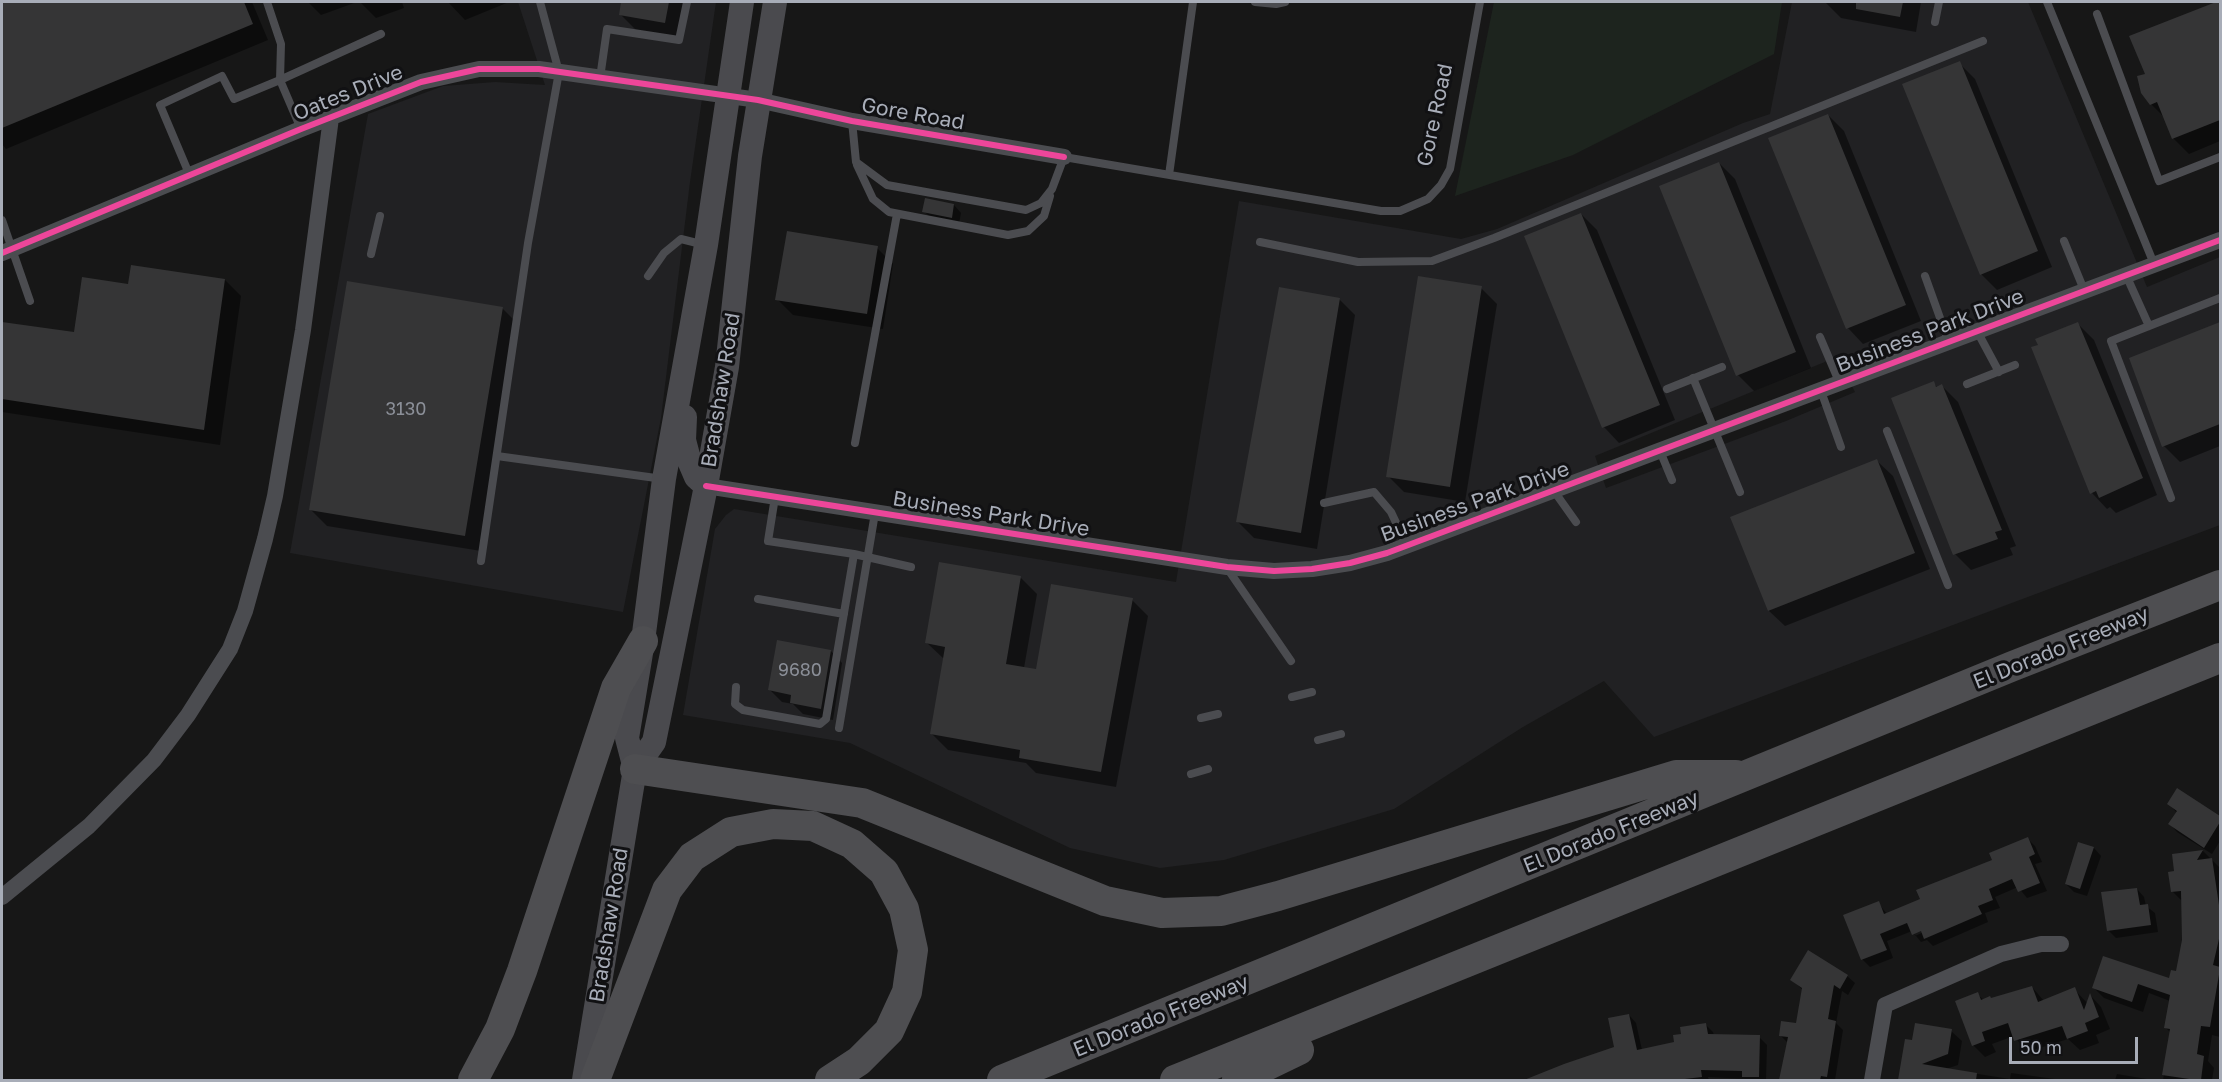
<!DOCTYPE html>
<html>
<head>
<meta charset="utf-8">
<style>
	body { margin:0 }
	#map { position:relative; width:2222px; height:1082px; overflow:hidden; background:#171717; font-family:"Golos Text",sans-serif }
	canvas { display:block }
	.frame { position:absolute; inset:0; border:3px solid #a8adb8; pointer-events:none }
	.scale { position:absolute; left:2009px; top:1037px; width:129px; height:27px; box-sizing:border-box; border:3px solid #a8adb8; border-top:0; padding-left:8px; font-size:18px; line-height:21px; white-space:nowrap; color:#a8adb8; -webkit-text-stroke:4px #111113; paint-order:stroke }
</style>
</head>
<body>
<div id="map">
<canvas width="2222" height="1082"></canvas>
<div class="frame"></div>
<div class="scale">50 m</div>
</div>
<script>
const g = document.querySelector('canvas').getContext('2d');
g.lineJoin = 'round';
function paint(path, color) { g.fillStyle = color; g.fill(path, 'evenodd'); }
const shape = rows => new Path2D(rows.map(r => 'M' + r).join(''));
function strokePath(path, color, width, dash) { g.strokeStyle = color; g.lineWidth = width; g.lineCap = dash ? 'butt' : 'round'; g.setLineDash(dash || []); g.stroke(path); }
function write(font, color, halo, rows, align = 'center') {
  g.font = font + ' "Golos Text",sans-serif'; g.lineWidth = 6; g.setLineDash([]); g.textBaseline = 'middle'; g.strokeStyle = halo; g.fillStyle = color; for (const [text, x, y, turn = 0] of rows) {
    g.save(); g.translate(x, y); g.rotate((+turn || 0) * Math.PI / 180); g.textAlign = isNaN(turn) ? turn : align; if (halo) g.strokeText(text, 0, 0); g.fillText(text, 0, 0); g.restore();
  }
}
paint(shape([
	[518,2,716,2,690,182,661,418,623,612,290,553,368,114,443,86,495,82,545,85],
	[1792,2,2028,2,2147,287,2220,257,2220,525,1654,737,1604,681,1523,727,1394,809,1224,860,1160,868,1070,848,850,743,683,715,715,529,726,515,734,509,1176,582,1239,201,1461,239,1497,229,1743,123,1770,114],
	[1837,357,1855,392,1786,421,1606,488,1595,456]
]), '#212123');
paint(shape([
	[1494,2,1782,2,1774,54,1573,155,1455,196]
]), '#1d241e');
paint(shape([
	[2,2,252,2,268,40,6,149,2,144],
	[308,2,357,2,321,15],
	[360,2,402,2,404,8,376,18],
	[448,2,509,2,465,20],
	[623,2,687,2,681,38,636,30,620,14],
	[1825,2,1921,2,1916,32,1841,18],
	[2220,2,2220,141,2189,154,2173,138,2166,119,2151,104,2147,74,2131,37],
	[1959,63,1975,79,2052,267,1997,290,1981,274],
	[1828,115,1844,131,1921,321,1863,344,1848,328],
	[1719,163,1735,179,1811,368,1754,391,1738,375],
	[954,205,961,213,959,224,932,219,924,211],
	[1581,214,1597,230,1675,420,1619,443,1604,427,1525,237],
	[877,248,893,264,883,329,793,315,777,299],
	[225,280,241,296,220,445,2,412,2,323,75,334,129,285],
	[1481,288,1497,304,1465,502,1404,492,1388,476],
	[1339,299,1355,315,1317,549,1254,538,1238,522],
	[502,308,518,324,481,551,327,526,311,510],
	[2220,323,2220,446,2180,462,2164,446,2130,359],
	[2078,324,2094,340,2157,495,2116,513,2110,507,2107,509,2092,493],
	[1933,383,1938,388,1942,386,1958,402,2016,546,2010,548,2013,555,1971,570,1955,554],
	[1877,461,1893,476,1930,569,1785,626,1769,611,1732,518],
	[1021,578,1037,594,1024,668,1038,671,1132,600,1148,616,1116,787,1036,773,1026,763,948,750,932,734,944,659,927,643],
	[831,651,842,663,833,720,803,714,793,704,782,702,770,690],
	[2177,790,2220,818,2220,841,2212,854,2177,832,2170,824,2177,813,2169,804],
	[2028,839,2035,846,2042,862,2035,864,2047,891,2027,898,2018,887,1995,897,2000,908,1985,913,1988,922,1933,946,1927,940,1921,942,1912,931,1887,941,1893,958,1870,967,1862,959,1878,903,1887,914,1922,900,1994,861],
	[1927,927,1928,930,1915,936,1915,932],
	[2079,844,2094,848,2101,856,2087,896,2074,892,2066,884],
	[2203,851,2220,868,2220,1037,2212,1035,2208,1061,2214,1068,2212,1080,2163,1080,2171,1033,2165,1027,2170,1001,2149,993,2143,1012,2104,998,2094,988,2170,980,2178,972,2183,940,2182,901,2172,891,2176,873,2174,855],
	[2137,889,2144,897,2146,906,2155,913,2158,932,2116,938,2108,930],
	[1847,976,1855,983,1848,995,1842,991,1836,1023,1843,1030,1835,1080,1781,1080,1788,1043,1780,1035,1797,1025,1803,990,1792,980],
	[2032,987,2044,1001,2074,989,2088,1004,2091,996,2101,1007,2110,1029,2096,1035,2099,1043,2080,1050,2068,1039,2027,1052,2014,1036,1992,1044,1996,1052,1985,1057,1973,1045,1977,994,1984,1000,1991,1000],
	[1629,1015,1636,1023,1642,1050,1676,1043,1706,1025,1713,1032,1714,1036,1759,1037,1767,1045,1766,1080,1708,1077,1709,1080,1525,1080,1616,1048],
	[1951,1031,1962,1041,1958,1065,1946,1069,2010,1079,2011,1073,2062,1080,1899,1080,1906,1041,1913,1042],
	[2117,1074,2153,1080,2115,1080]
]), '#0007');
paint(shape([
	[2,2,244,2,253,24,2,128],
	[621,2,669,2,665,23,619,15],
	[1856,2,1903,2,1900,17,1856,9],
	[2216,2,2220,2,2220,120,2172,139,2157,102,2150,105,2141,93,2137,76,2145,74,2129,36],
	[1960,61,2038,251,1980,275,1902,84],
	[1828,114,1906,305,1846,329,1768,138],
	[1719,162,1796,352,1736,376,1659,186],
	[925,198,954,204,952,218,922,212],
	[1581,213,1660,405,1602,428,1524,236],
	[787,231,878,246,867,314,775,300],
	[131,265,225,279,204,430,2,399,2,322,74,332,82,277,128,284],
	[1418,276,1482,286,1450,487,1386,477],
	[347,281,503,307,465,536,309,510],
	[1279,287,1340,298,1301,533,1236,522],
	[2078,322,2143,478,2099,498,2096,491,2090,494,2031,347,2038,345,2035,339],
	[2220,322,2220,424,2162,447,2129,358],
	[1934,381,1936,387,1942,384,2002,530,1995,532,1998,539,1953,555,1891,398],
	[1877,459,1915,553,1768,611,1730,517],
	[939,562,1021,576,1006,664,1036,669,1051,584,1133,598,1101,772,1019,758,1020,750,930,734,945,647,925,643],
	[777,640,831,650,821,709,790,703,791,695,768,690],
	[2177,788,2220,816,2220,822,2204,848,2168,824,2177,811,2167,804],
	[2028,837,2035,854,2029,857,2040,883,2018,892,2012,879,1989,889,1993,900,1978,906,1982,914,1924,939,1921,931,1912,935,1907,923,1880,934,1887,950,1861,960,1843,915,1879,901,1884,914,1920,899,1916,890,1992,860,1989,853],
	[2078,842,2094,847,2080,889,2065,884],
	[2203,850,2197,860,2212,858,2219,905,2220,905,2219,939,2213,965,2220,967,2220,969,2210,1027,2201,1026,2197,1054,2204,1056,2201,1080,2196,1080,2162,1075,2170,1029,2164,1028,2170,995,2138,984,2132,1002,2092,988,2103,956,2169,978,2171,970,2176,971,2182,940,2181,891,2171,892,2168,872,2174,871,2172,854],
	[2137,888,2140,905,2148,904,2151,925,2107,931,2101,892],
	[1808,950,1848,975,1840,989,1834,985,1828,1019,1836,1021,1827,1077,1821,1076,1820,1080,1779,1080,1788,1037,1779,1036,1781,1021,1796,1023,1802,988,1790,980],
	[2032,986,2038,1002,2075,987,2084,1010,2090,993,2099,1017,2085,1023,2088,1031,2067,1039,2062,1026,2014,1041,2008,1023,1982,1032,1985,1041,1972,1046,1955,1001,1978,992,1981,1000,1990,996,1991,998],
	[1629,1014,1637,1050,1674,1042,1673,1035,1681,1034,1680,1027,1706,1023,1708,1034,1760,1035,1759,1077,1742,1077,1742,1071,1701,1070,1702,1077,1676,1080,1524,1080,1564,1064,1614,1047,1608,1018],
	[1915,1023,1952,1029,1948,1054,1922,1064,1977,1073,1976,1080,1898,1080,1905,1039,1912,1040]
]), '#353536');
strokePath(shape([
	[267,2,281,44,280,80,381,34],
	[1255,2,1276,4,1285,2],
	[2047,2,2154,264],
	[2097,14,2159,181,2220,157],
	[1935,22,1939,2],
	[600,78,607,29,679,40,687,2],
	[852,121,856,162,887,185,1026,210,1041,203,1052,189,1064,157,1381,211,1400,211,1428,199,1441,185,1450,169,1480,2],
	[857,165,873,199,889,212,1008,235,1028,231,1044,216,1050,196],
	[1169,175,1193,2],
	[190,176,160,105,222,76,234,99,280,80,301,129],
	[2,220,30,301],
	[2064,241,2084,290],
	[1260,242,1358,262,1432,261,1494,238,1983,41],
	[371,254,380,216],
	[2126,275,2149,326],
	[648,276,664,253,681,239,705,245],
	[1925,276,1949,343],
	[1977,331,1999,372],
	[1820,337,1840,384],
	[1693,378,1740,492],
	[1967,384,2015,365],
	[1667,389,1722,367],
	[1821,391,1841,447],
	[1887,431,1948,585],
	[855,443,897,214],
	[1660,451,1672,480],
	[497,456,663,479],
	[1554,491,1576,522],
	[775,497,768,541,854,554,911,567],
	[2171,498,2111,341,2220,298],
	[1324,503,1374,492,1391,512,1407,546],
	[481,561,528,243,559,72,540,2],
	[1227,568,1291,661],
	[758,599,844,614],
	[736,687,735,704,743,710,820,724,826,719,854,554],
	[1292,697,1312,692],
	[1201,718,1218,714],
	[839,728,875,513],
	[1318,740,1341,734],
	[1191,774,1208,769]
]), '#4b4c50', 8);
strokePath(shape([
	[2,253,301,129,421,82,479,69,539,69,758,100,852,121,1064,157],
	[706,486,1227,567,1274,571,1312,569,1350,563,1387,553,2220,240],
	[2,897,89,826,154,760,188,715,230,649,245,611,265,539,275,496,303,330,331,118],
	[1872,1080,1885,1005,2001,954,2041,944,2061,944]
]), '#4b4c50', 16);
strokePath(shape([
	[685,417,684,440,690,463,696,477,706,486],
	[635,769,654,742,706,486,727,367,750,156,775,2],
	[584,1080,635,769,627,738,643,641,664,479,706,245,742,2]
]), '#4a4a4e', 24);
strokePath(shape([
	[635,769,862,803,1105,901,1162,913,1221,911,1278,896,1676,775,1736,775],
	[473,1080,500,1029,522,971,616,688,643,641],
	[595,1080,667,890,692,857,731,832,773,824,813,826,852,844,884,872,904,909,913,950,907,992,889,1031,859,1061,830,1080],
	[1002,1080,2013,666,2220,585],
	[1175,1080,2220,658],
	[1237,1080,1299,1050]
]), '#4e4e51', 30);
strokePath(shape([
	[2,253,301,129,421,82,479,69,539,69,758,100,852,121,1064,157],
	[706,486,1227,567,1274,571,1312,569,1350,563,1387,553,2220,240]
]), '#ed469a', 6);
write('18px', '#8b8f98', null, [
	["3130",406,409],
	["9680",800,670]
]);
write('21px', '#a8adb8', '#111113', [
	["Oates Drive",348,93,-22],
	["Gore Road",913,114,10],
	["Gore Road",1435,115,-78],
	["Business Park Drive",1930,331,-21],
	["Bradshaw Road",721,390,-81],
	["Business Park Drive",1475,502,-20],
	["Business Park Drive",991,514,9],
	["El Dorado Freeway",2061,648,-22],
	["El Dorado Freeway",1611,832,-22],
	["Bradshaw Road",609,925,-81],
	["El Dorado Freeway",1161,1016,-22]
]);
</script>
</body>
</html>
